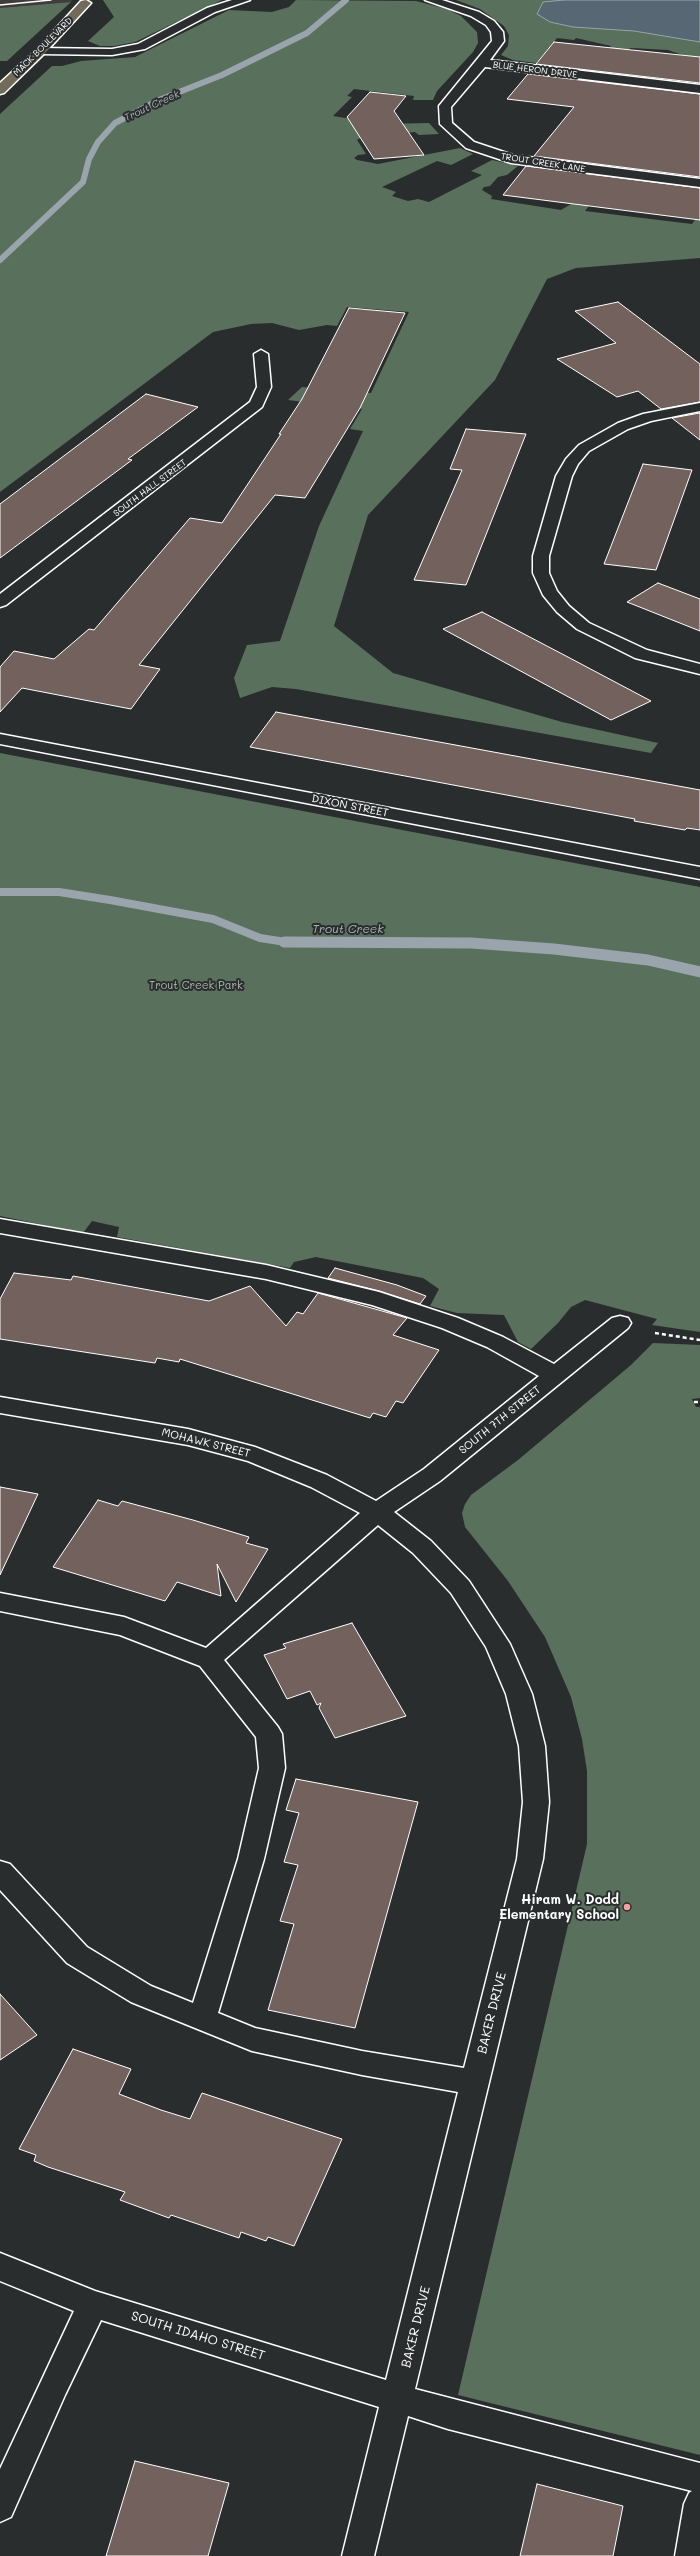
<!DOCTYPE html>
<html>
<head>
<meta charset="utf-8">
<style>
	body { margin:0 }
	canvas { display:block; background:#2a2d2e }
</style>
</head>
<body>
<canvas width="700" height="2556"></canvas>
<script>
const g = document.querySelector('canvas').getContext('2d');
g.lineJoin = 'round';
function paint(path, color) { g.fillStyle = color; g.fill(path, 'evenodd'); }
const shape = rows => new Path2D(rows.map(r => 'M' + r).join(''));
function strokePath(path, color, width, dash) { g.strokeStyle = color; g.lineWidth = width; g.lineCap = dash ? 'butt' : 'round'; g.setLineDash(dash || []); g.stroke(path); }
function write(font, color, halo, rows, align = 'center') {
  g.font = font + ' Mali,sans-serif'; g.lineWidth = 4; g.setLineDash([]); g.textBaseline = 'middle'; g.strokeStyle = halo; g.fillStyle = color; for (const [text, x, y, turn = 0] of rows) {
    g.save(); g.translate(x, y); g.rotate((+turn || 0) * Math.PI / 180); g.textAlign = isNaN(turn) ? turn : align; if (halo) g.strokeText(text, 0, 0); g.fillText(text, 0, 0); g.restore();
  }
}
paint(shape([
	[0,0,73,0,71,2,0,8]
]), '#403d3c');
paint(shape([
	[103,0,222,0,135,42,114,46,100,46,88,41,114,17],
	[296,0,416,1,447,9,461,16,477,32,478,43,473,52,437,91,433,100,413,100,414,96,354,89,347,96,352,97,333,116,382,124,429,123,439,134,419,135,415,132,364,136,357,140,366,154,358,155,354,158,357,160,378,164,460,148,473,154,451,165,437,161,382,187,396,192,392,196,408,201,418,199,429,202,482,175,471,171,492,160,518,166,507,175,498,177,490,186,484,187,482,190,492,196,491,199,561,210,571,204,585,185,604,187,585,211,692,224,700,213,700,258,576,268,547,279,495,380,368,515,334,626,393,673,562,722,658,743,651,753,296,689,272,687,240,698,234,678,247,645,280,641,319,526,363,431,350,429,362,409,288,400,302,387,371,393,409,312,347,307,337,326,327,325,299,330,272,323,251,324,213,332,0,492,0,114,52,66,62,66,81,61,135,57,229,10,272,12,289,7],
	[456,0,700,0,700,61,668,50,631,48,601,60,611,46,576,38,574,40,557,38,536,63,513,60,501,55,508,46,509,35,504,26,480,9],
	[71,2,7,61,0,61,0,8],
	[0,753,700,887,700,1332,652,1325,657,1319,585,1300,571,1307,558,1323,531,1349,518,1342,504,1315,457,1313,430,1306,439,1289,423,1278,316,1257,294,1262,290,1268,117,1237,119,1227,92,1221,83,1233,0,1216],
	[653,1343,700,1345,700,1398,692,1399,696,1407,700,1407,700,2455,458,2395,587,1844,587,1771,582,1739,571,1697,545,1637,508,1581,465,1527,462,1513,465,1504,471,1495,518,1460,631,1365]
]), '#59705c');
const water = shape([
	[564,0,700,0,700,42,634,31,573,27,550,22,537,14,543,2,564,0]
]);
paint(water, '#576874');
strokePath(water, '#9aa4ac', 1);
strokePath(shape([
	[0,260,83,182,89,159,98,142,115,123,159,100,222,75,307,33,346,0]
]), '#9aa4ac', 6);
strokePath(shape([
	[0,892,59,892,110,900,213,919,260,938,286,942,405,943]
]), '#9aa4ac', 8);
strokePath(shape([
	[284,942,471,943,554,949,648,960,700,972]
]), '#9aa4ac', 11);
const building = shape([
	[554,42,700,57,700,83,536,64,554,42],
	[528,74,700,94,700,177,534,156,574,107,507,99,528,74],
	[370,92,406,96,394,111,424,155,374,159,347,117,370,92],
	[526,166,700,188,700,220,503,195,526,166],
	[618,302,700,364,700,402,661,409,638,391,617,397,557,359,616,343,575,311,618,302],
	[349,308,405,313,360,408,305,498,275,495,139,665,160,669,131,709,22,688,0,712,0,667,14,651,54,659,89,629,94,630,190,518,222,523,281,434,279,434,302,399,349,308],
	[146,394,198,407,128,459,132,460,0,558,0,504,146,394],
	[700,413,700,440,672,418,700,413],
	[466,429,526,434,466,585,414,580,462,470,450,469,466,429],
	[643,464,692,470,656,570,604,564,643,464],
	[658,583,700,599,700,631,627,602,658,583],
	[482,612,566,656,651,701,611,720,443,629,482,612],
	[276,712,700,790,700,830,687,828,685,830,634,821,635,819,250,747,276,712],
	[335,1268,397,1285,426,1296,420,1304,379,1291,328,1278,335,1268],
	[14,1273,71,1280,73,1276,209,1301,250,1286,286,1326,297,1312,303,1314,318,1293,407,1318,393,1335,439,1350,403,1403,396,1401,386,1417,373,1413,370,1418,180,1359,179,1362,157,1358,155,1363,0,1339,0,1299,14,1273],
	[0,1487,38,1494,0,1575,0,1487],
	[98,1500,118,1506,122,1501,193,1520,249,1537,246,1543,268,1549,236,1602,217,1564,221,1596,177,1582,165,1601,53,1567,98,1500],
	[352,1623,406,1716,335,1738,319,1708,321,1703,317,1705,310,1691,287,1699,264,1655,286,1648,283,1644,352,1623],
	[296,1779,418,1802,355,2028,268,2010,294,1924,280,1921,298,1865,284,1862,299,1813,286,1810,296,1779],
	[0,1994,37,2035,0,2060,0,1994],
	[73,2049,131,2069,119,2094,161,2110,190,2119,202,2093,342,2139,294,2246,268,2237,266,2241,241,2232,239,2238,171,2215,169,2218,120,2200,125,2192,48,2167,34,2161,36,2155,19,2149,73,2049],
	[135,2461,229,2483,208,2556,106,2556,135,2461],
	[537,2484,623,2506,613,2556,520,2556,537,2484]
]);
paint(building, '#73615d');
strokePath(building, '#fff', 1);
const minor = shape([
	[232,0,250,0,215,12,145,49,112,55,41,54,35,51,41,48,112,49,138,44,207,8,232,0],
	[425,0,442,0,479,12,494,21,503,32,504,41,490,60,700,85,700,93,485,67,451,107,452,123,474,142,513,155,700,179,700,187,511,163,466,148,440,124,439,106,492,41,491,32,486,25,471,16,425,0],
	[261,350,268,354,271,387,262,407,6,605,0,607,0,594,250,402,257,387,254,354,261,350],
	[700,403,700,411,651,421,628,429,589,451,578,464,572,476,549,556,549,573,557,591,569,606,589,623,647,650,700,664,700,674,635,658,577,629,557,612,543,595,533,573,533,556,556,476,566,459,579,445,618,423,643,414,700,403],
	[0,734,700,867,700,879,0,744,0,734],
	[0,1219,266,1265,379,1292,458,1318,503,1337,554,1364,612,1318,620,1316,628,1318,631,1323,628,1328,440,1481,394,1512,431,1541,469,1581,510,1644,532,1694,545,1746,549,1802,543,1859,415,2389,700,2463,700,2556,675,2556,684,2504,689,2493,692,2491,448,2429,408,2416,374,2556,342,2556,379,2407,101,2320,65,2395,11,2517,0,2522,0,2469,74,2311,0,2281,0,2253,95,2291,386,2380,458,2092,362,2075,252,2051,131,2002,67,1963,0,1890,0,1861,10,1864,87,1947,151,1986,193,2003,238,1859,259,1768,256,1737,200,1666,120,1635,0,1611,0,1593,124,1617,206,1648,360,1513,311,1487,248,1461,188,1445,0,1413,0,1397,188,1429,255,1447,327,1475,376,1501,424,1469,539,1376,487,1347,442,1328,372,1305,266,1279,0,1233,0,1219],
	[378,1525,413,1553,451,1593,486,1647,506,1694,519,1746,523,1802,517,1859,464,2068,362,2051,255,2028,218,2013,264,1859,285,1768,282,1734,278,1727,224,1660,378,1525]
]);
const major = shape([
	[81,1,86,0,91,3,45,53,4,93,0,94,0,83,37,49,81,1]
]);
strokePath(minor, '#fff', 3);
strokePath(major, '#fff', 3);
strokePath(shape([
	[655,1333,700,1340],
	[694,1402,700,1402]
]), '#fff', 2.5, [4, 3]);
paint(minor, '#2a2d2e');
paint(major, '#736b5a');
strokePath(shape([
	[0,5,51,0]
]), '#fff', 1.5);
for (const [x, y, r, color] of [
	[627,1907,4,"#ff9aa2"]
]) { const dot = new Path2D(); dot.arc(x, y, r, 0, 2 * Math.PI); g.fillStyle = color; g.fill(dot); strokePath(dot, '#2a2d2e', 1.5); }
write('9px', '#fff', '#2a2d2e', [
	["MACK BOULEVARD",43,47,-45],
	["BLUE HERON DRIVE",535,70,7],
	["TROUT CREEK LANE",543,163,9],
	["SOUTH HALL STREET",150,488,-37]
]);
write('italic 10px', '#abb4ba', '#2a2d2e', [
	["Trout Creek",152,106,-25]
]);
write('11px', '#fff', '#2a2d2e', [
	["DIXON STREET",350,806,11],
	["SOUTH 7TH STREET",500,1420,-39],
	["MOHAWK STREET",206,1443,14]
]);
write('11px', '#acb8ae', '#2a2d2e', [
	["Trout Creek Park",196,986]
]);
write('italic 12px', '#abb4ba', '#2a2d2e', [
	["Trout Creek",348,929]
]);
write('bold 13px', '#fff', '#2a2d2e', [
	["Hiram W. Dodd",619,1900],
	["Elementary School",619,1915]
], 'right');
write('13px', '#fff', '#2a2d2e', [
	["BAKER DRIVE",492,2013,-76],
	["BAKER DRIVE",416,2327,-76],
	["SOUTH IDAHO STREET",198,2336,17]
]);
</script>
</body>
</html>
